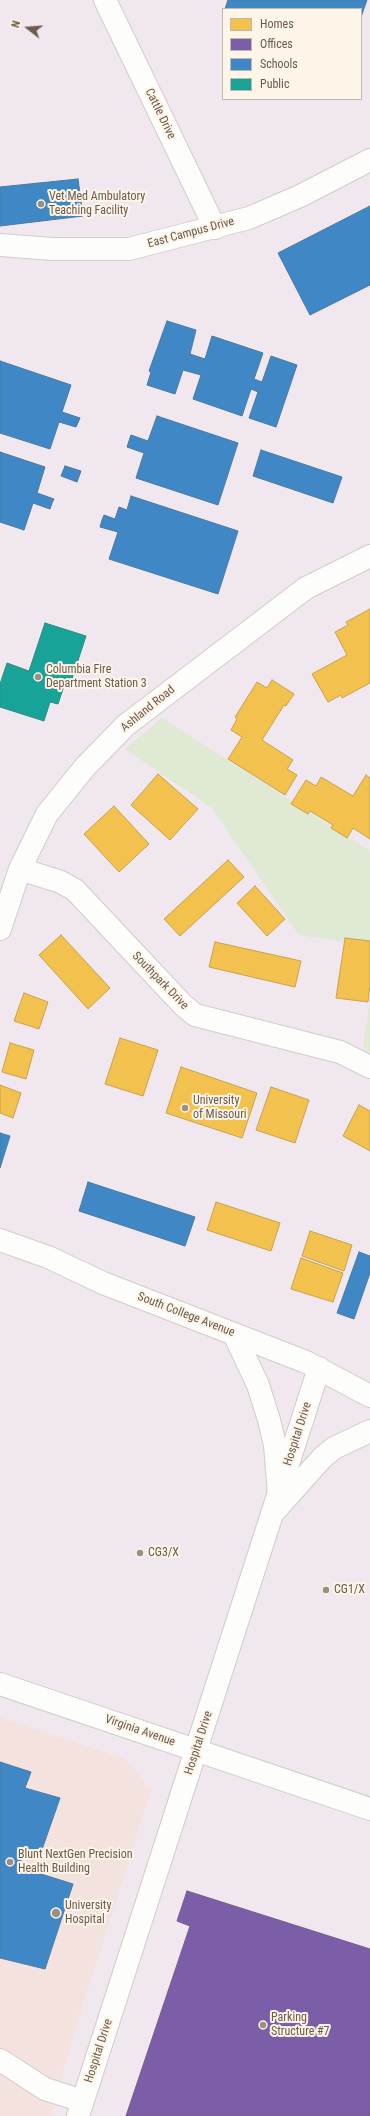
<!DOCTYPE html>
<html>
<head>
<meta charset="utf-8">
<style>
	body { margin:0 }
	#map { position:relative; width:370px; height:2116px; overflow:hidden; background:#f3f0e8; font-family:"Roboto Condensed",sans-serif }
	canvas { display:block }
	.legend { position:absolute; left:222px; top:8px; width:140px; height:92px; box-sizing:border-box; background:#fcf5e8; border:1px solid #c2b7aa; margin:0; padding:5px 7px; list-style:none; font-size:12px; color:#6c5a4d }
	.legend li { display:flex; align-items:center; gap:8px; height:20px }
	.legend b { width:20px; border:1px solid #c2b7aa }
	.north { position:absolute; left:8px; top:8px; width:40px; height:40px; -webkit-text-stroke:3px #fcf5e8; paint-order:stroke; rotate:287deg; font-size:11px; font-weight:700; line-height:16px; text-align:center; color:#6c5a4d }
	.north::after { content:''; display:block; margin:auto; width:14px; height:18px; background:#6c5a4d; clip-path:polygon(50% 0,100% 100%,50% 72%,0 100%) }
</style>
</head>
<body>
<div id="map">
<canvas width="370" height="2116"></canvas>
<ul class="legend">
<li><b style="height:11px;background:#f2c14e"></b>Homes</li>
<li><b style="height:11px;background:#7b5ea7"></b>Offices</li>
<li><b style="height:11px;background:#3f88c5"></b>Schools</li>
<li><b style="height:11px;background:#17a398"></b>Public</li>
</ul>
<div class="north">N</div>
</div>
<script>
const g = document.querySelector('canvas').getContext('2d');
g.lineJoin = 'round';
function paint(path, color) { g.fillStyle = color; g.fill(path, 'evenodd'); }
const shape = rows => new Path2D(rows.map(r => 'M' + r).join(''));
function strokePath(path, color, width, dash) { g.strokeStyle = color; g.lineWidth = width; g.lineCap = dash ? 'butt' : 'round'; g.setLineDash(dash || []); g.stroke(path); }
function write(font, color, halo, rows, align = 'center') {
  g.font = font + ' "Roboto Condensed",sans-serif'; g.lineWidth = 4; g.setLineDash([]); g.textBaseline = 'middle'; g.strokeStyle = halo; g.fillStyle = color; for (const [text, x, y, turn = 0] of rows) {
    g.save(); g.translate(x, y); g.rotate((+turn || 0) * Math.PI / 180); g.textAlign = isNaN(turn) ? turn : align; if (halo) g.strokeText(text, 0, 0); g.fillText(text, 0, 0); g.restore();
  }
}
paint(shape([
	[0,0,370,0,370,2116,0,2116],
	[223,9,361,9,361,99,223,99]
]), '#f0e7ef');
paint(shape([
	[0,1718,126,1759,151,1790,73,2036,51,2116,0,2116]
]), '#f4e2df');
paint(shape([
	[162,718,370,851,370,946,299,935,212,808,125,749],
	[370,999,370,1052,363,1048]
]), '#dfe9d4');
const homes = shape([
	[370,609,370,683,342,698,341,695,328,702,312,674,347,655,335,632,348,625,346,622,370,609],
	[272,680,294,694,286,706,284,705,262,740,293,760,287,769,297,775,285,795,228,759,242,737,231,730,237,719,235,717,257,682,267,688,272,680],
	[158,774,198,809,170,840,131,805,158,774],
	[366,775,370,778,370,839,353,828,347,838,331,828,333,825,310,811,308,814,291,804,306,780,316,786,321,777,353,796,366,775],
	[114,806,149,844,119,872,84,834,114,806],
	[228,860,244,877,180,936,164,919,228,860],
	[255,886,285,919,267,936,237,903,255,886],
	[61,935,110,988,88,1009,39,955,61,935],
	[345,938,370,941,370,985,368,1002,336,998,345,938],
	[215,942,301,961,295,987,209,967,215,942],
	[24,993,48,1002,39,1029,14,1021,24,993],
	[120,1038,158,1050,143,1096,105,1084,120,1038],
	[10,1043,34,1050,26,1079,2,1072,10,1043],
	[181,1067,257,1093,242,1138,166,1113,181,1067],
	[0,1085,21,1093,13,1118,0,1113,0,1085],
	[271,1087,309,1100,295,1143,256,1130,271,1087],
	[359,1105,370,1111,370,1151,343,1136,359,1105],
	[216,1202,280,1223,271,1251,207,1230,216,1202],
	[310,1231,352,1245,344,1271,302,1256,310,1231],
	[301,1258,343,1273,333,1302,291,1289,301,1258]
]);
paint(homes, '#f2c14e');
strokePath(homes, '#caa24e', 1);
const offices = shape([
	[187,1891,370,1949,370,2116,126,2116,190,1926,177,1921,187,1891]
]);
paint(offices, '#7b5ea7');
strokePath(offices, '#765d8c', 1);
const schools = shape([
	[228,0,367,0,361,17,361,9,225,9,228,0],
	[78,179,83,216,0,226,0,187,78,179],
	[370,206,370,285,310,315,278,253,370,206],
	[167,321,196,330,190,354,205,359,212,336,263,353,254,379,262,382,271,356,297,365,276,427,249,418,258,392,251,389,242,416,193,399,201,375,183,370,175,394,147,385,151,372,149,371,167,321],
	[0,361,71,385,62,412,80,418,76,427,59,422,50,449,0,433,0,361],
	[157,416,238,443,218,505,136,478,144,453,127,447,131,435,148,441,157,416],
	[261,450,342,477,333,503,253,476,261,450],
	[0,452,45,467,37,493,54,499,52,503,50,509,33,503,24,530,0,522,0,452],
	[65,466,81,471,77,482,61,476,65,466],
	[131,496,238,531,218,594,109,559,118,532,100,527,102,520,104,515,115,519,119,507,127,510,131,496],
	[0,1133,10,1136,0,1168,0,1133],
	[88,1182,195,1217,185,1246,79,1211,88,1182],
	[359,1252,370,1256,370,1273,354,1319,337,1313,359,1252],
	[0,1762,31,1772,25,1788,60,1798,39,1858,23,1854,19,1867,73,1884,45,1969,0,1958,0,1762]
]);
paint(schools, '#3f88c5');
strokePath(schools, '#4c7aa1', 1);
const public = shape([
	[45,623,86,636,70,685,65,683,58,704,50,702,44,721,0,707,0,684,7,663,29,671,45,623]
]);
paint(public, '#17a398');
strokePath(public, '#308d82', 1);
const minor = shape([
	[105,0,215,228],
	[0,245,52,249,129,249,249,218,300,196,370,160],
	[20,869,61,882,75,890,183,1005,195,1015,340,1052,370,1067],
	[0,929,20,869,47,814,85,767,126,725,306,588,370,556],
	[0,1684,370,1809],
	[0,2060,45,2089,83,2101],
	[78,2116,319,1368]
]);
const secondary = shape([
	[0,1240,48,1257,103,1283,306,1362,370,1396],
	[234,1334,258,1385,269,1420,275,1445,279,1494],
	[272,1514,322,1458,334,1448,370,1431]
]);
strokePath(minor, '#d2cdc7', 24);
strokePath(secondary, '#d2ccc4', 24);
strokePath(minor, '#fdfdfc', 22);
strokePath(secondary, '#fdfdfc', 22);
for (const [x, y, r, color] of [
	[41,204,4,"#9b8e83"],
	[38,677,4,"#9b8e83"],
	[185,1108,4,"#9b8e83"],
	[140,1553,4,"#9b8e83"],
	[326,1590,4,"#9b8e83"],
	[10,1862,4,"#9b8e83"],
	[56,1913,5,"#9b8e83"],
	[263,2025,4,"#9b8e83"]
]) { const dot = new Path2D(); dot.arc(x, y, r, 0, 2 * Math.PI); g.fillStyle = color; g.fill(dot); strokePath(dot, '#fcf5e8', 1.5); }
write('12px', '#6c5a4d', '#fcf5e8', [
	["Cattle Drive",160,114,64],
	["East Campus Drive",191,233,-15],
	["Ashland Road",148,709,-39],
	["Southpark Drive",160,981,46],
	["South College Avenue",186,1315,21],
	["Hospital Drive",298,1434,-72],
	["Virginia Avenue",140,1731,19],
	["Hospital Drive",199,1743,-72],
	["Hospital Drive",99,2051,-72]
]);
write('12px', '#6c5a4d', '#fcf5e8', [
	["Vet Med Ambulatory",49,197],
	["Teaching Facility",49,211],
	["Columbia Fire",46,670],
	["Department Station 3",46,684],
	["University",193,1101],
	["of Missouri",193,1115],
	["CG3/X",148,1553],
	["CG1/X",334,1590],
	["Blunt NextGen Precision",18,1855],
	["Health Building",18,1869],
	["University",65,1906],
	["Hospital",65,1920],
	["Parking",271,2018],
	["Structure #7",271,2032]
], 'left');
</script>
</body>
</html>
